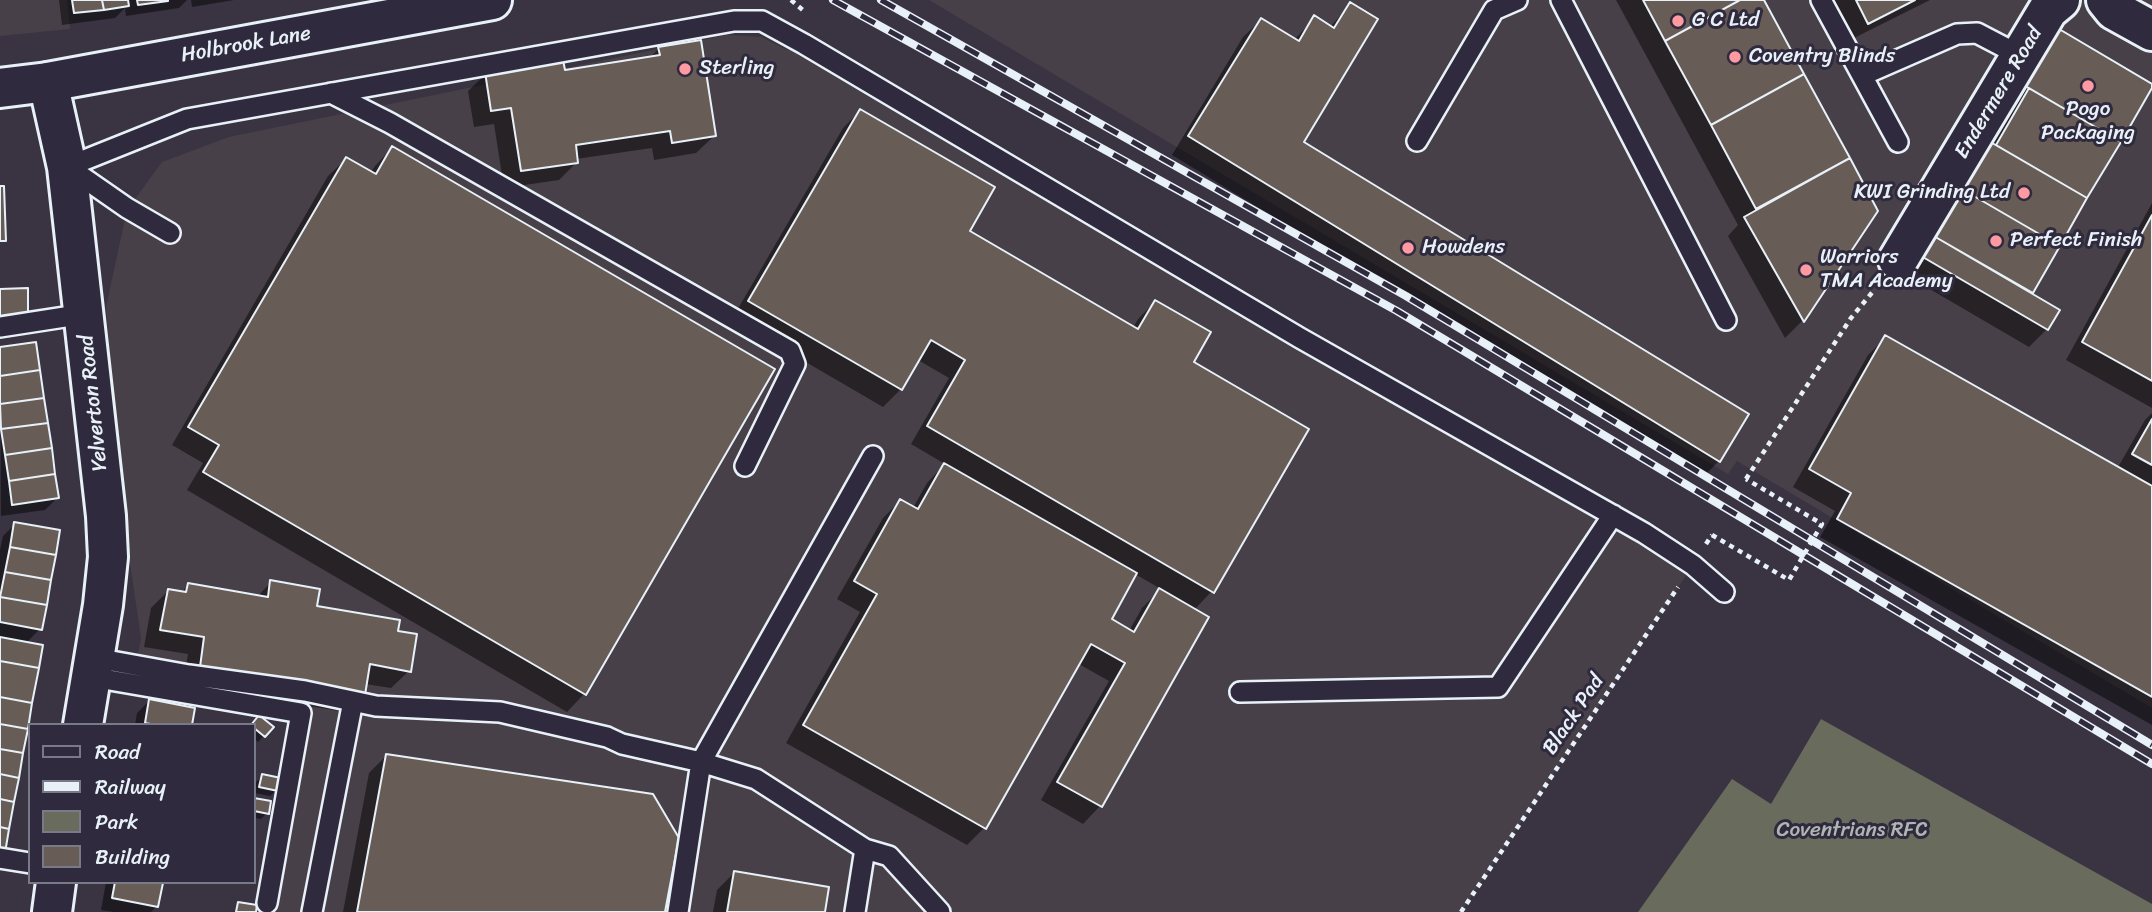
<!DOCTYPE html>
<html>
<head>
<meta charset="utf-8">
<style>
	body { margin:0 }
	#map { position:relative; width:2152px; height:912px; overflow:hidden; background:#3a3442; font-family:Sriracha,sans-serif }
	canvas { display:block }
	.legend { position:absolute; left:28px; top:723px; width:228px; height:161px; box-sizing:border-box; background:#2f2a3d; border:2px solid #797a88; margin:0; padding:9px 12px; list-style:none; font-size:21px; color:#e8f1f8 }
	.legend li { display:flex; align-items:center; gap:14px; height:35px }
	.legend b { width:35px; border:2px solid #797a88 }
</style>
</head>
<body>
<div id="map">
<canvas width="2152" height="912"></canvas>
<ul class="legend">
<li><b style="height:9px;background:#2f2a3d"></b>Road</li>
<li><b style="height:9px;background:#e8f1f8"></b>Railway</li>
<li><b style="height:19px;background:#696b5c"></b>Park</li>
<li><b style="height:19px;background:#685c57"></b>Building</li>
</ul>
</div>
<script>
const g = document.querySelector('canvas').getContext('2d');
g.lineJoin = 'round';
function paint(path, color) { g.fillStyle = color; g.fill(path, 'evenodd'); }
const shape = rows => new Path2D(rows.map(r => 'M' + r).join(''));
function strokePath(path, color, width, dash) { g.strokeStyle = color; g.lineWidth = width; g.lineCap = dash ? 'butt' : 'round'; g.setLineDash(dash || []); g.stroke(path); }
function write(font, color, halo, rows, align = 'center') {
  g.font = font + ' Sriracha,sans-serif'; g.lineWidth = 6; g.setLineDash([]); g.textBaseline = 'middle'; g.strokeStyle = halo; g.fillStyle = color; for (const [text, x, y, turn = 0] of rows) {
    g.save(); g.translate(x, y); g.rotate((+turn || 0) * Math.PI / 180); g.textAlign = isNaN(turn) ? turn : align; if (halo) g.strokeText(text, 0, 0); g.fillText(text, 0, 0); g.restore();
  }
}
paint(shape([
	[0,0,67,0,70,29,0,36],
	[929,0,2152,0,2152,708,1737,461,1728,474],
	[727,35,761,37,787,50,804,44,1693,565,1461,912,276,912,310,719,132,687,141,638,123,515,106,307,127,210,162,162,229,137]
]), '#484048');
paint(shape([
	[1821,719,2152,904,2152,912,1638,912,1732,779,1771,804]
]), '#696b5c');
paint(shape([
	[59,0,187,0,179,8,126,16,125,8,115,18,62,25],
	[191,0,234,0,192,7],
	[1616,0,1761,0,1876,211,1802,321,1785,338,1728,236,1738,225],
	[1830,0,1930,0,1850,40],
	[1351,4,1301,142,1719,461,1702,478,1172,155,1243,37,1261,20,1294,40,1315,18,1330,27],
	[2036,46,2151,85,2030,294,2058,310,2047,329,2029,347,1904,274,1991,144,2012,106],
	[659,48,714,136,696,153,654,160,652,148,576,159,577,162,559,180,504,188,494,124,474,127,468,91,486,74,563,72,649,59],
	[860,111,967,231,1133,328,1138,319,1155,302,1192,362,1212,591,1194,610,1207,618,1100,806,1083,824,1041,800,1109,681,1077,663,984,828,967,845,786,743,860,612,837,599,883,518,900,501,913,508,927,483,945,464,911,444,949,378,918,360,901,389,883,407,732,319,843,128],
	[1135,574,1161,589,1142,608,1129,631,1110,619],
	[392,148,584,694,567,712,187,490,203,463,172,445,328,176,346,159,370,173,375,166],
	[2152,203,2152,408,2066,360],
	[1885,338,2117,469,2145,420,2152,413,2152,725,1820,537,1835,511,1793,487,1868,355],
	[0,349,57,498,45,510,1,516],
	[15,524,40,629,26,643,0,855,0,550,3,536],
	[271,582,315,607,396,632,409,671,391,688,365,684,345,712,183,685,188,654,144,647,151,608,168,591,181,593,188,585,257,597],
	[149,701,190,725,135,725,137,713],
	[254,725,272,727,258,742,254,738],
	[386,756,664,912,343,912,369,773],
	[262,776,276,791,270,796,254,793,256,782],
	[254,800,269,803,267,813,261,819,254,818],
	[735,872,823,912,713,912,717,890],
	[106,882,161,882,157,906,151,912,114,912,101,910]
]), '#0007');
const building = shape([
	[72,0,102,0,104,10,74,13,72,0],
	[102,0,128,0,129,6,104,10,102,0],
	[137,0,168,0,168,1,138,5,137,0],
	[1643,0,1740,0,1665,41,1643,0],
	[1740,0,1764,0,1804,74,1711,125,1665,41,1740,0],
	[1856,0,1915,0,1868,24,1856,0],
	[1350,2,1378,19,1304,142,1749,414,1720,462,1188,136,1261,18,1299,41,1314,15,1334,28,1350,2],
	[2054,26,2152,84,2152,88,2121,142,2020,83,2054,26],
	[701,40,716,136,672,143,670,131,576,145,578,163,521,171,511,108,491,111,485,72,563,60,565,70,660,55,658,47,701,40],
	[1804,74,1850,158,1756,209,1711,125,1804,74],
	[2029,88,2121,142,2087,198,1996,145,2029,88],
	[860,109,995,187,970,231,1138,329,1155,300,1211,332,1194,362,1309,429,1214,593,927,426,965,360,931,340,902,390,748,301,860,109],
	[1987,140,2087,198,2060,246,1960,188,1987,140],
	[392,146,775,369,586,695,203,472,219,445,188,427,346,157,376,174,392,146],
	[1850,158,1878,211,1804,322,1744,217,1850,158],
	[0,186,4,186,6,241,0,241,0,186],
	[1960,188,2060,246,2033,293,1932,235,1960,188],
	[2152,215,2152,381,2082,342,2152,215],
	[1932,235,2060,310,2048,330,1921,256,1932,235],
	[28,288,28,315,0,316,0,289,28,288],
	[1885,335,2152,486,2152,697,1837,519,1851,493,1809,469,1885,335],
	[36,342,40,370,0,376,0,347,36,342],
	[40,370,44,398,0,404,0,376,40,370],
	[44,398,48,423,1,429,0,404,44,398],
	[2152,419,2152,465,2132,454,2152,419],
	[48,423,52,448,5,455,1,429,48,423],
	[52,448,55,474,9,481,5,455,52,448],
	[944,463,1137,573,1112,619,1134,632,1159,588,1209,617,1102,807,1057,782,1125,663,1091,644,986,829,803,725,877,594,854,581,900,499,918,509,944,463],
	[55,474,59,498,12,505,9,481,55,474],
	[14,522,60,530,56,555,10,547,14,522],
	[10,547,56,555,51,580,5,572,10,547],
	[5,572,51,580,47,605,0,597,5,572],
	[270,580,320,589,317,606,400,620,398,631,417,634,411,672,370,664,365,695,200,667,204,637,160,630,168,589,186,592,188,583,268,597,270,580],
	[0,597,47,605,42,630,0,622,0,597],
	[0,637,43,645,39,668,0,661,0,637],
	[0,661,39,668,32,703,0,697,0,661],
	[0,697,32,703,28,729,0,724,0,697],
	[149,699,195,708,192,725,156,725,145,723,149,699],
	[259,715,274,727,265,737,254,728,254,725,251,725,259,715],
	[0,724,28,729,23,753,0,749,0,724],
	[0,749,23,753,19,778,0,774,0,749],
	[386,754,653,794,679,838,665,912,357,912,386,754],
	[0,774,19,778,14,802,0,799,0,774],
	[262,774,281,778,278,791,259,787,262,774],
	[254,798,271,801,269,814,254,811,254,798],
	[0,799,14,802,9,829,0,827,0,799],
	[0,827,9,829,5,853,0,852,0,827],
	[734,871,829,887,825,912,727,912,734,871],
	[115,882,163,883,158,907,112,898,115,882],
	[238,902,257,905,256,912,236,912,238,902]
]);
paint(building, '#685c57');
strokePath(building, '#e8f1f8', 2);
const service = shape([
	[1561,0,1726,320],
	[1821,0,1898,142],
	[1863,75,1957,34,1977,33,2021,56],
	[331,93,390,123,790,351,795,364,745,466],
	[1417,141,1494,10,1517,0],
	[67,167,187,119,734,21,762,21,804,44,1300,338,1644,533,1693,565,1724,592],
	[68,167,127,208,170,233],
	[0,327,84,314],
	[95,658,189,675,305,691,376,706,500,712,607,737,622,744,701,762,756,779,865,849,855,912],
	[92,677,301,713,267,903],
	[1240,692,1498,687,1613,515],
	[865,849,889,856,940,912],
	[0,858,30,863],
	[312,912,353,701],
	[678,912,701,762,873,456]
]);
const minor = shape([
	[2106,0,2114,10,2152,31],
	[48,82,67,167,106,516,108,557,103,605,83,725],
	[1898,260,2048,10,2060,0],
	[52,912,56,882]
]);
const secondary = shape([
	[0,88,48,82,492,0]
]);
strokePath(service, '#e8f1f8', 24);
strokePath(minor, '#e8f1f8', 44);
strokePath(secondary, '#e8f1f8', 44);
strokePath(shape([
	[791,0,804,11],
	[1746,479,1851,318,1875,289],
	[1706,544,1712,535],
	[1461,912,1678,587]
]), '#e8f1f8', 4.5, [5, 5]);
strokePath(service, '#2f2a3d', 19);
strokePath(minor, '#2f2a3d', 38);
strokePath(secondary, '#2f2a3d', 38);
const rail = shape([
	[833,0,1397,311,2152,764],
	[881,0,1406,296,2152,745]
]);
strokePath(rail, '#e8f1f8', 8);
strokePath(rail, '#2f2a3d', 5, [16]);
strokePath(shape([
	[1712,535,1789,580,1822,524,1746,479]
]), '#e8f1f8', 4.5, [5, 5]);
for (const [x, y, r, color] of [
	[1678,21,7,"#ff9aa2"],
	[1735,57,7,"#ff9aa2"],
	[685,69,7,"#ff9aa2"],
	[2088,86,7,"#ff9aa2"],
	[2024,193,7,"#ff9aa2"],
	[1996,241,7,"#ff9aa2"],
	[1408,248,7,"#ff9aa2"],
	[1806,270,7,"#ff9aa2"]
]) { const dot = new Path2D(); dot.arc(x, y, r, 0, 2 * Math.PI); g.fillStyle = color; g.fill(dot); strokePath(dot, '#2f2a3d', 2.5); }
write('21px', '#e8f1f8', '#2f2a3d', [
	["G C Ltd",1692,21],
	["Coventry Blinds",1749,57],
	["Sterling",699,69],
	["Pogo",2088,110,"center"],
	["Packaging",2088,134,"center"],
	["KWI Grinding Ltd",2010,193,"right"],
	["Perfect Finish",2010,241],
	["Howdens",1422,248],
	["Warriors",1820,258],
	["TMA Academy",1820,282]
], 'left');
write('21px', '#e8f1f8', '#2f2a3d', [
	["Holbrook Lane",246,45,-10],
	["Endermere Road",1999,93,-59],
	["Yelverton Road",94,403,-96],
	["Black Pad",1574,715,-56]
]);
write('21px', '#afb5b2', '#2f2a3d', [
	["Coventrians RFC",1852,831]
]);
</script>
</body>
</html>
